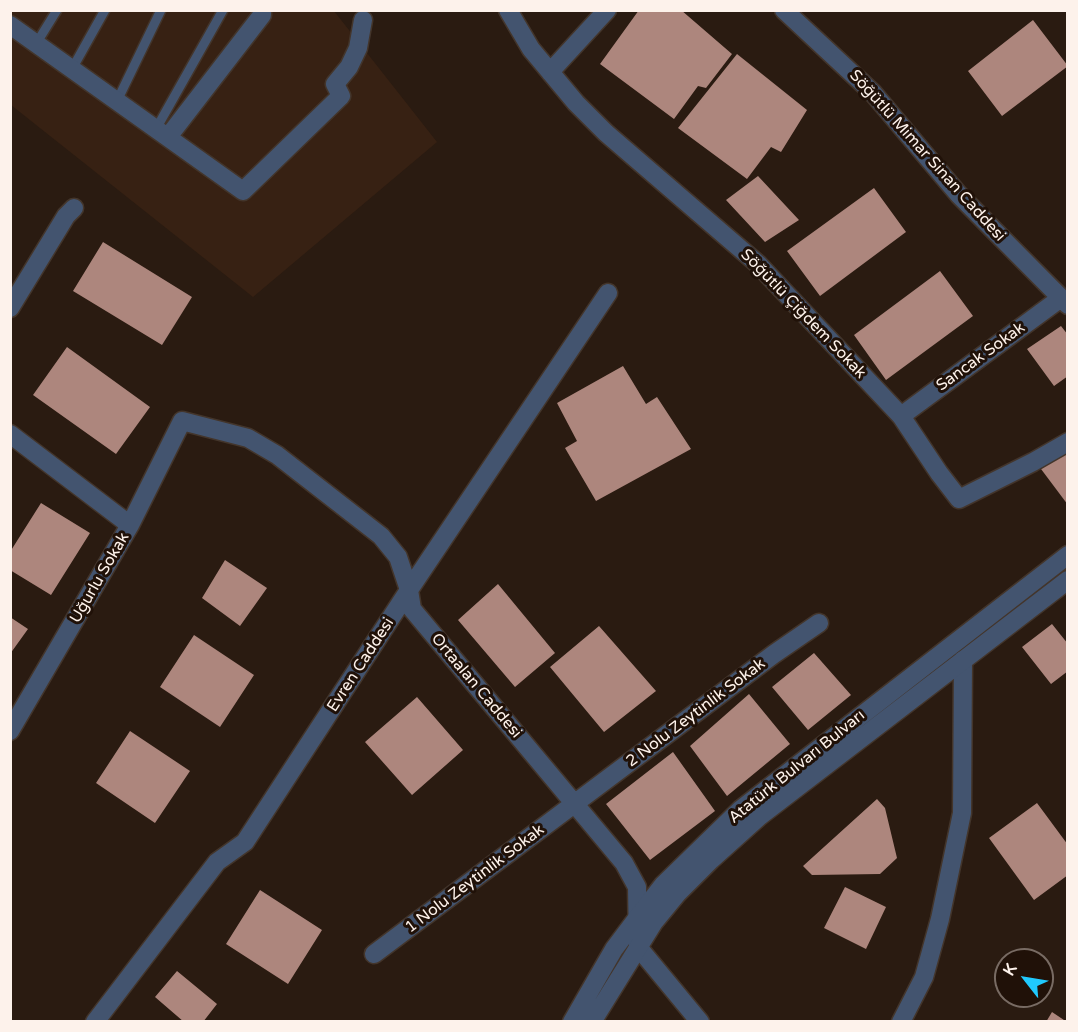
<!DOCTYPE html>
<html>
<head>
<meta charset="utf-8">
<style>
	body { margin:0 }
	#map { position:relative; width:1078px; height:1032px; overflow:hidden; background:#2a1b11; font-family:"Varela Round",sans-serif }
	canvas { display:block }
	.frame { position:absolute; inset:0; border:12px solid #fdf2eb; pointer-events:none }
	.north { position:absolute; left:994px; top:948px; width:60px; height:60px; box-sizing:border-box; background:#201108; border:2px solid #786b63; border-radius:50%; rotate:301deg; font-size:16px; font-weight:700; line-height:24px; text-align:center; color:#fdf2eb }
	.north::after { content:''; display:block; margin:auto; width:21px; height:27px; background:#20c9fd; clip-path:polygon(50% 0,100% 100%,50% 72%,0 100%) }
</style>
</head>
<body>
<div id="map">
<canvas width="1078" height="1032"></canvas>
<div class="frame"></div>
<div class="north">K</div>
</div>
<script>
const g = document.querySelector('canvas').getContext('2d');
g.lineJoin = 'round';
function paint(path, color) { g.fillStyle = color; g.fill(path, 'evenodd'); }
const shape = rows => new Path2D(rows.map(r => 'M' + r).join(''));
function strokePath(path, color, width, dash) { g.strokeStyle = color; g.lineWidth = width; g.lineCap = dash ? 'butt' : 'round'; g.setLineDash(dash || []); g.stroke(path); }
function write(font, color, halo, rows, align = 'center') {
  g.font = font + ' "Varela Round",sans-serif'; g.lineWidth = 6; g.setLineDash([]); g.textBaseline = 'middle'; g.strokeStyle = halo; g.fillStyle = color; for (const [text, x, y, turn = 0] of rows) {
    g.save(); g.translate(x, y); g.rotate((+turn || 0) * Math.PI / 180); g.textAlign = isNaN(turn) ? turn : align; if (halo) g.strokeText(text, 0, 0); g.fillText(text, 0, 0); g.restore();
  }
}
paint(shape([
	[10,11,334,11,437,142,253,297,11,105,10,19,13,16,11,14]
]), '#372113');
paint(shape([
	[639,10,681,10,732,54,706,88,698,86,674,119,600,64],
	[1033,20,1068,66,1002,116,968,71],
	[737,54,807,110,781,152,771,147,747,179,678,128],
	[758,176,799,220,765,242,726,200],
	[874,188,906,232,820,296,787,251],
	[103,242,192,297,162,345,73,291],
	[940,271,973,316,886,380,854,335],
	[1061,326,1068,335,1068,376,1054,386,1027,349],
	[67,347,150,407,116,454,33,395],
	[623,366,646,404,657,397,691,449,596,501,565,448,577,441,557,403],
	[1068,449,1068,505,1041,469],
	[41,503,90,533,51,595,10,570,10,552],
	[225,560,267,588,240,626,202,598],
	[498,584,555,653,515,687,458,620],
	[10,617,28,629,10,654],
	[1052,624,1068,644,1068,671,1051,684,1022,647],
	[599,626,656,691,604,732,550,667],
	[194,635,254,675,220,727,160,687],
	[814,653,851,695,808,730,772,687],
	[749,694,790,744,727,796,690,746],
	[417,697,463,750,412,795,365,742],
	[130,731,190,771,155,823,96,783],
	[673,752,715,811,650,860,606,804],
	[877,799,885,808,897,858,880,874,812,875,803,866],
	[1037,803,1068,845,1068,875,1034,900,989,838],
	[845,887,886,907,866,949,824,928],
	[260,890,322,930,288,984,226,944],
	[177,971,217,1004,203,1022,184,1022,155,997],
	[1052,1012,1067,1022,1046,1022]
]), '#ad867d');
const service = shape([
	[36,44,57,10],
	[72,69,105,10],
	[117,101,161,10],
	[156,129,223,10]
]);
const minor = shape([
	[508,10,531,49,576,103,606,133,758,264,901,416,939,473,959,499,1033,462,1068,442],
	[784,10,873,93,959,195,1068,305],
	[10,25,243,191,341,96,335,84,349,67,358,48,363,20],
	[550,72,607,10],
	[168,137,262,15,262,10],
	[10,308,66,216,74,208],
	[901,416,1061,298],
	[10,434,130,525],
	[10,731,130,525,182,421,248,438,277,455,381,536,398,557,409,590,412,609,624,863,637,887,638,947,700,1022],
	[374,954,774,654,819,623],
	[95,1022,217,862,245,842,409,590,608,293],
	[901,1022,924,977,940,919,962,813,963,660]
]);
const tertiary = shape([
	[572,1022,614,949,638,917,663,885,741,809,1068,555],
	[592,1022,654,922,677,894,711,860,760,816,1068,580]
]);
strokePath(service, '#43352b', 12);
strokePath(minor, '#43352b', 21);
strokePath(tertiary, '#43352b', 21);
strokePath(service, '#43546f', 9);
strokePath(minor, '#43546f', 18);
strokePath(tertiary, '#43546f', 18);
write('16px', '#fdf2eb', '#201108', [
	["Söğütlü Mimar Sinan Caddesi",927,156,48],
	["Söğütlü Çiğdem Sokak",803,314,46],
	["Sancak Sokak",981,357,-36],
	["Uğurlu Sokak",100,578,-60],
	["Evren Caddesi",361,665,-57],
	["Ortaalan Caddesi",476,686,50],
	["2 Nolu Zeytinlik Sokak",696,713,-37],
	["Atatürk Bulvarı Bulvarı",797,767,-39],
	["1 Nolu Zeytinlik Sokak",475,879,-37]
]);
</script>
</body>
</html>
